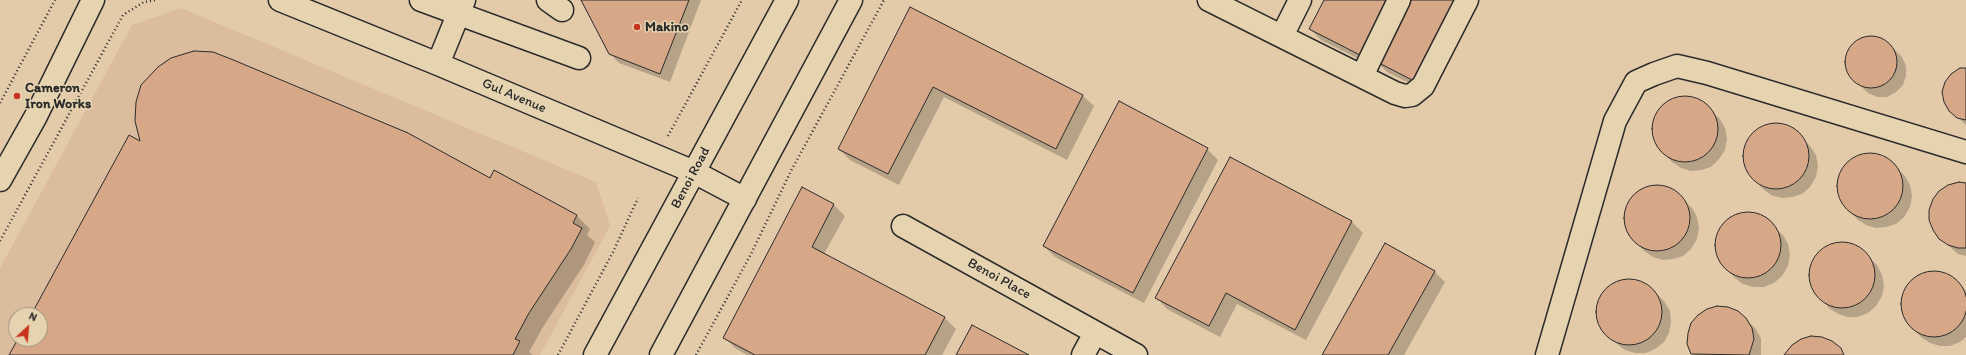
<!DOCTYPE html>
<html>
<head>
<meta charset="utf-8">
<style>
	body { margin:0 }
	#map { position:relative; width:1966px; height:355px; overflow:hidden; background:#e3cba9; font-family:Itim,sans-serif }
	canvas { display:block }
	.north { position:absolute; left:8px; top:307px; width:40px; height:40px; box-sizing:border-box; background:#e6d4b1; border:1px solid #9b907b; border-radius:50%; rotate:26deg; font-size:11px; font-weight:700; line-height:16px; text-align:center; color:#2b2b2b }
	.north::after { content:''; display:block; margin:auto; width:14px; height:18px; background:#c8321e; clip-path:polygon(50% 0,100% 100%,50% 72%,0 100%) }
</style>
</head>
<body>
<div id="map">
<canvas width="1966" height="355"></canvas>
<div class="north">N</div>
</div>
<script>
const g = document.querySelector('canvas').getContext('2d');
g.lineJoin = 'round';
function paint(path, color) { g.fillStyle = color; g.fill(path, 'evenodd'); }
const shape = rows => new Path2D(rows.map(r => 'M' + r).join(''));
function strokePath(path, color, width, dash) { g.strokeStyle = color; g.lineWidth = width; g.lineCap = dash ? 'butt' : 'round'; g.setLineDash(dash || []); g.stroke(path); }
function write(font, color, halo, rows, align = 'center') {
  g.font = font + ' Itim,sans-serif'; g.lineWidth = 3; g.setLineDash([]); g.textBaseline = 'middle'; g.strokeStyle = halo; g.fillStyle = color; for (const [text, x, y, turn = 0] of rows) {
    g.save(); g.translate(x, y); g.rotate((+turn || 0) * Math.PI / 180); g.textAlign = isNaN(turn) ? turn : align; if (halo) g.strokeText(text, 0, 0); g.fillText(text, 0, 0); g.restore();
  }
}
paint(shape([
	[181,8,596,182,610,226,540,355,0,355,0,268,132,25],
	[16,315,40,315,40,339,16,339]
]), '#dbbd9d');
paint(shape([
	[582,0,701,0,670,82,619,63,610,54],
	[1325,0,1478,0,1431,94,1387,72,1376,61,1373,66,1321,40,1310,29],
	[911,8,1083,96,1094,106,1067,160,944,97,899,185,850,160,839,149],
	[1865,37,1875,37,1885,40,1902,57,1906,66,1906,76,1903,85,1896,92,1887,97,1877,97,1868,93,1851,77,1846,68,1846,58,1849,49,1856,41],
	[1966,69,1966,125,1950,111],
	[1681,97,1692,97,1702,102,1720,119,1725,128,1727,139,1725,150,1719,159,1711,167,1701,170,1691,171,1681,168,1672,162,1656,144,1653,134,1653,123,1656,114,1663,105,1671,100],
	[1773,124,1783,125,1793,129,1810,146,1816,155,1818,166,1816,177,1810,187,1802,194,1792,197,1782,198,1771,195,1763,189,1747,171,1744,161,1744,151,1747,141,1754,133,1762,127],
	[142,143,490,179,576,215,590,229,587,235,595,242,585,263,543,327,529,352,533,355,10,355,19,339,40,339,40,315,32,315],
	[1207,149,1218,160,1144,303,1055,257,1044,246],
	[1867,154,1877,155,1887,159,1905,176,1910,185,1912,196,1910,207,1904,217,1896,224,1886,227,1876,228,1866,225,1857,219,1841,201,1838,191,1838,181,1841,171,1848,162,1857,157],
	[1230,158,1352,222,1363,233,1306,340,1237,304,1220,337,1167,309,1157,298],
	[1966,184,1966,256,1958,254,1940,238],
	[1653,186,1664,187,1674,191,1692,208,1697,217,1699,228,1697,239,1691,249,1683,256,1673,259,1663,260,1653,257,1644,251,1628,233,1625,223,1625,212,1628,203,1635,194,1643,189],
	[803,189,834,205,845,216,824,254,945,318,956,329,942,355,747,355,735,348,724,337],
	[1744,213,1755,214,1764,218,1783,235,1788,244,1790,255,1788,266,1782,276,1774,283,1764,287,1753,287,1743,284,1735,278,1719,260,1716,250,1716,240,1719,230,1726,222,1734,216],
	[1839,243,1849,244,1859,248,1877,265,1882,275,1884,286,1882,296,1876,306,1868,313,1858,317,1848,317,1838,314,1829,308,1813,290,1810,280,1810,270,1813,260,1820,252,1829,246],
	[1434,271,1445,282,1404,355,1323,355],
	[1931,272,1941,273,1951,277,1966,291,1966,337,1960,342,1950,346,1940,346,1930,343,1921,337,1905,319,1902,309,1902,299,1906,289,1912,281,1921,275],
	[1626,280,1636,280,1646,284,1664,301,1670,311,1671,322,1669,333,1664,342,1655,349,1646,353,1635,353,1625,350,1617,344,1601,326,1598,316,1597,306,1601,296,1607,288,1616,282],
	[1745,319,1755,328,1761,338,1761,355,1693,355,1692,353]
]), '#0003');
const building = shape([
	[581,0,689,0,660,74,609,54,581,0],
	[1324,0,1390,0,1362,56,1309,29,1324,0],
	[1406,0,1462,0,1420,84,1375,61,1406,0],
	[910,7,1083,95,1056,149,933,87,888,174,838,149,910,7],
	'1845 62a26 26 0 1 1 52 0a26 26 0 1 1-52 0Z',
	[194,51,213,52,231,59,408,133,490,178,494,170,577,215,573,223,582,228,571,249,529,313,515,339,520,341,513,355,9,355,18,339,40,339,40,315,31,315,129,135,140,141,135,121,136,102,141,85,158,67,171,58,194,51],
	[1960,68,1966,68,1966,120,1957,118,1949,111,1944,102,1942,92,1945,82,1951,74,1960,68],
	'1652 129a33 33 0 1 1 66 0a33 33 0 1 1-66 0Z',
	[1119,101,1208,148,1133,293,1043,246,1119,101],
	'1743 156a33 33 0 1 1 66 0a33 33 0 1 1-66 0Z',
	'1837 186a33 33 0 1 1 66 0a33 33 0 1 1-66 0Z',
	[1230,157,1352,221,1295,330,1226,293,1209,326,1155,298,1230,157],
	[1959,182,1966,183,1966,248,1958,248,1948,245,1939,239,1933,230,1929,220,1929,210,1933,199,1939,191,1948,185,1959,182],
	'1624 218a33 33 0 1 1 66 0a33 33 0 1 1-66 0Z',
	[802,187,834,204,812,247,945,317,925,355,755,355,723,338,802,187],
	'1715 245a33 33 0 1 1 66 0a33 33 0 1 1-66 0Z',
	'1809 275a33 33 0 1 1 66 0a33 33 0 1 1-66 0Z',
	[1385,243,1435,271,1388,355,1322,355,1385,243],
	'1901 304a33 33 0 1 1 66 0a33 33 0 1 1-66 0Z',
	'1596 312a33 33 0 1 1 66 0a33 33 0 1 1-66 0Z',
	[1717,306,1728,307,1738,311,1746,318,1752,328,1754,339,1749,355,1691,354,1687,344,1688,333,1691,323,1698,315,1707,309,1717,306],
	[972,325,1029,355,956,355,972,325],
	[1811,336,1822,337,1832,341,1841,348,1844,355,1784,355,1792,345,1801,339,1811,336]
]);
paint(building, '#d6a887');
strokePath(building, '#2b2b2b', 1);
const minor = shape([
	[280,0,438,64,656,156,694,172,745,199],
	[421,0,579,58],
	[548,0,562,10],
	[1209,0,1395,93,1405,96,1412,95,1423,86,1467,0],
	[1282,36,1300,0],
	[438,64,464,0],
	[1362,76,1399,0],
	[0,180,36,116,93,0],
	[903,226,1136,355],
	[1083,355,1095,333],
	[1547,355,1615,121,1636,82,1654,74,1677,66,1707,73,1966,152]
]);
const major = shape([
	[595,355,787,0],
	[661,355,851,0]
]);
strokePath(minor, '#2b2b2b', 25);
strokePath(major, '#2b2b2b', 25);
strokePath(shape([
	[0,103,55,0],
	[668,136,742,0],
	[0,241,123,15,144,2,155,0],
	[558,355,613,252,638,198],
	[696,355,751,254,791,171,884,0]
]), '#2b2b2b', 2.5, [1, 3]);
strokePath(minor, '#e6d4b1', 22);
strokePath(major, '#e6d4b1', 22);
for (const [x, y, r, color] of [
	[637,27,4,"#c8321e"],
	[17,96,4,"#c8321e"]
]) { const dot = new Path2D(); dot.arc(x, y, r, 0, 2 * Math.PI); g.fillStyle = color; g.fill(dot); strokePath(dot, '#e6d4b1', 1.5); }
write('bold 14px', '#2b2b2b', '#e6d4b1', [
	["Makino",645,27],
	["Cameron",25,88],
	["Iron Works",25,104]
], 'left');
write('14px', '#2b2b2b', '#e6d4b1', [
	["Gul Avenue",514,96,23],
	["Benoi Road",691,178,-62],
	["Benoi Place",999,279,29]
]);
</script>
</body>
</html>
